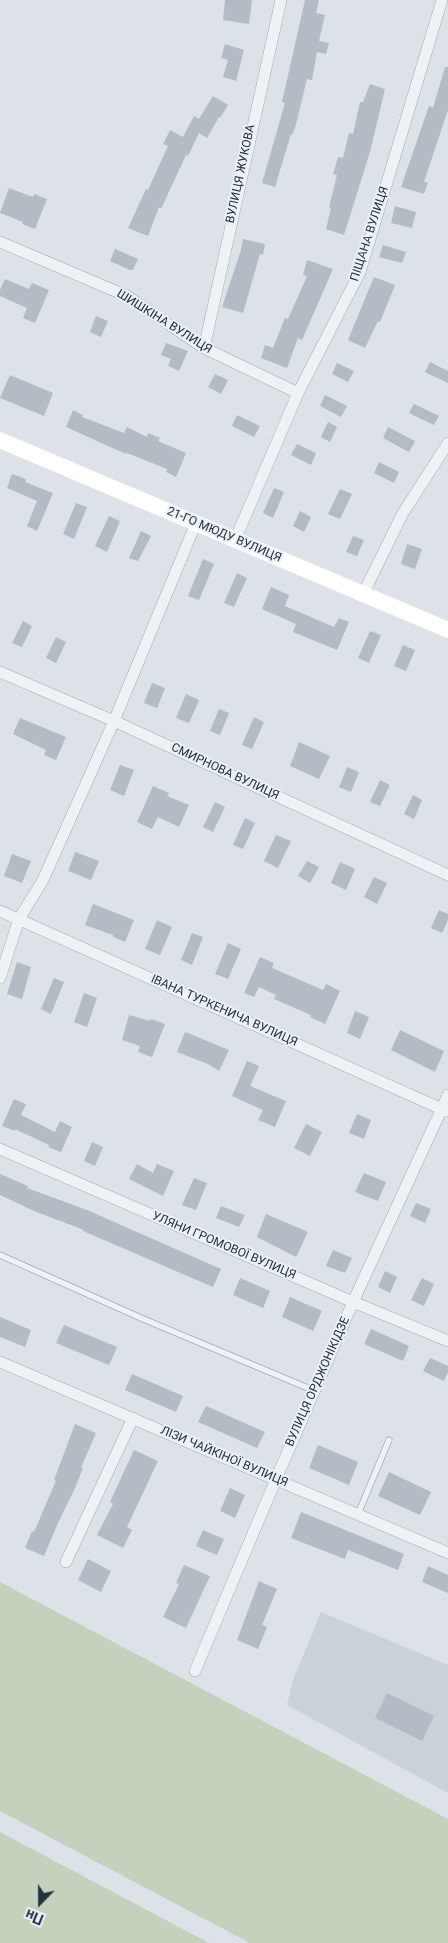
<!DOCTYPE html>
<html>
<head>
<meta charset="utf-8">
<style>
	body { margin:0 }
	#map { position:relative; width:448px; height:1943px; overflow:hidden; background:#dce2e7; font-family:Roboto,sans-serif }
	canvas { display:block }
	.north { position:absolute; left:15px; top:1878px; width:50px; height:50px; -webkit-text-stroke:4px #ebf0f5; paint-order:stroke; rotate:202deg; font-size:14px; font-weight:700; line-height:20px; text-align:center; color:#25313e }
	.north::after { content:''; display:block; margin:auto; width:18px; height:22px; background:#25313e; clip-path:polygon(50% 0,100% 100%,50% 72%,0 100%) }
</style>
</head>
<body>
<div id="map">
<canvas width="448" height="1943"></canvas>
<div class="north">Пн</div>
</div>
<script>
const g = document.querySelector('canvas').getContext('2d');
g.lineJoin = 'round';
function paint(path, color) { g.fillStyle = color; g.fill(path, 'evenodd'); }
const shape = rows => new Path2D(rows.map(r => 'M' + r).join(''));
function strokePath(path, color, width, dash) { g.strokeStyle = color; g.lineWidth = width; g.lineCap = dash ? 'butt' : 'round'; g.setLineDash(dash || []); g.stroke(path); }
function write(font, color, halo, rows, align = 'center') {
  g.font = font + ' Roboto,sans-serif'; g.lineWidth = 4; g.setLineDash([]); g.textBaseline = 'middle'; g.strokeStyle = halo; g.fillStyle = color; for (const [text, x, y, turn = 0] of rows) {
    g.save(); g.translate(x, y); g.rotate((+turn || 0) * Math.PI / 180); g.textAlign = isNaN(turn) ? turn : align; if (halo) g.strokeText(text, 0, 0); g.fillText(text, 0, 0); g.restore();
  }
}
paint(shape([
	[321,1612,448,1665,448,1793,287,1705,293,1680]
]), '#cad1d9');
paint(shape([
	[0,1582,448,1819,448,1943,250,1943,0,1811],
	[0,1832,209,1943,0,1943]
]), '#c4d1bd');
paint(shape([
	[225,0,252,0,249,24,223,20],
	[305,0,319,0,316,13,325,15,319,41,329,43,326,54,317,52,312,80,307,79,295,128,292,135,291,134,275,187,262,183,285,103,282,102],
	[225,44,244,50,236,81,223,77,228,60,221,58],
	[445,67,448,67,448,110,424,182,428,182,424,194,401,187,429,106,433,108],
	[370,84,385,89,370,152,344,235,326,229,331,208,329,207,337,175,333,174,338,157,343,158,349,133,353,134,360,102,363,102],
	[213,96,228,105,220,118,219,117,207,138,199,133,188,156,186,155,161,209,159,207,148,236,128,228,146,189,148,190,168,146,163,144,170,130,183,137,194,116,199,119],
	[9,188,33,197,34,194,47,199,35,229,22,224,23,222,0,213],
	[395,206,416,212,412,228,391,223],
	[243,239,265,244,263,255,260,254,243,313,222,307,241,250],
	[383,245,406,252,402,263,379,257],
	[115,249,138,259,133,270,130,270,110,261],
	[307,260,333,269,302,340,298,338,287,368,261,358,265,345,273,348,285,318,288,319,307,276,303,275],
	[374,277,395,285,380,322,378,321,365,348,348,340],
	[5,279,29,289,32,283,49,290,35,323,23,318,27,308,0,296,0,290],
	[96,316,108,321,101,337,90,332],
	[166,343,188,351,179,371,168,366,171,359,161,355],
	[430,362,448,371,448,383,425,372],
	[337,363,354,371,348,382,332,374],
	[215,374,228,380,221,394,208,387],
	[10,375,53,393,44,416,0,398],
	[325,395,347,406,341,417,320,406],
	[414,404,439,416,434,425,409,413],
	[73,410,83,415,82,417,124,433,127,427,147,437,148,433,160,438,158,441,186,453,176,477,166,472,167,469,127,453,126,454,66,427],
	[237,415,260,426,254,437,232,426],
	[328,422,337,427,330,442,321,437],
	[388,427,415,441,409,452,383,438],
	[297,444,316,453,311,465,291,455],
	[379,462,399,472,394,483,374,473],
	[12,474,26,479,25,482,53,493,37,531,27,526,37,501,7,488],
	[274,488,284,492,273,518,263,513],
	[340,489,352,494,340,519,328,514],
	[76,503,87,507,74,539,63,534],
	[300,511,311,517,304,532,293,526],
	[109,516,120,521,107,552,95,546],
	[141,531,151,536,138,561,129,558],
	[353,536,364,540,357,556,346,552],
	[407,544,422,549,415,569,401,564],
	[203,559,214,564,199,600,188,596],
	[237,573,247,578,234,607,224,603],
	[271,587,289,595,285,606,334,627,339,618,349,622,337,650,293,632,296,624,262,609],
	[23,621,32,626,22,647,12,643],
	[370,631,381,635,369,663,358,658],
	[56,637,66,642,56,663,46,658],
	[403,645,415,650,406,671,394,666],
	[152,683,165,688,157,708,144,703],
	[186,694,199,700,189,723,176,718],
	[219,709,229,713,220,735,210,731],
	[254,717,264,722,252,749,242,745],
	[20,718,66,737,56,760,44,755,46,750,13,734],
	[299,742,330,756,319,779,290,766],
	[120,765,134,770,124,796,110,790],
	[347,767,359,772,351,792,339,787],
	[380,780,390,785,380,806,370,802],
	[153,786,169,793,167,796,189,805,179,827,158,817,152,829,137,822],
	[413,795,422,800,414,819,404,814],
	[215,802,225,807,213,832,203,827],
	[245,818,255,823,243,849,233,845],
	[276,835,291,841,278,868,264,861],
	[75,852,99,861,91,880,68,871],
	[12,854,31,861,22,883,4,876],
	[307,861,319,867,310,883,298,876],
	[340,862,355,869,346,890,331,883],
	[374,877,387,883,377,904,364,897],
	[93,904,134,920,125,942,113,937,113,935,85,925],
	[439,910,448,914,448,920,442,933,431,928],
	[157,920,172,927,160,955,145,949],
	[192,933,203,937,192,965,181,960],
	[228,943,241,949,228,979,215,974],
	[260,957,274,963,272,968,323,990,326,984,340,991,325,1024,310,1017,311,1015,274,999,276,995,259,987,254,997,244,993],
	[17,962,31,967,22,999,7,994],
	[54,978,64,982,51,1014,41,1009],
	[84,993,97,998,87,1027,74,1022],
	[355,1011,369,1017,360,1039,347,1033],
	[129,1015,150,1021,151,1019,165,1024,152,1057,138,1052,140,1046,122,1040],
	[400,1030,444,1051,435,1072,391,1050],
	[185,1032,229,1050,219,1071,208,1064,177,1052],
	[247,1061,259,1066,250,1086,286,1101,275,1127,258,1120,263,1110,232,1096],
	[14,1099,26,1104,21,1115,55,1132,60,1121,72,1127,61,1152,48,1147,49,1145,15,1129,15,1131,2,1126],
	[357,1114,371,1120,364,1139,349,1133],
	[306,1124,322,1132,310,1156,294,1148],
	[92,1142,103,1147,95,1166,84,1161],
	[137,1164,153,1173,157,1164,174,1171,163,1196,129,1179],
	[364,1173,386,1182,378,1201,355,1192],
	[0,1174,28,1186,27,1188,87,1210,221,1269,213,1287,83,1231,84,1230,34,1211,0,1195],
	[194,1178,207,1183,196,1210,182,1205],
	[416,1203,431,1209,425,1223,410,1216],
	[221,1206,245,1215,239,1227,216,1218],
	[266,1214,308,1232,296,1257,257,1237],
	[333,1250,352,1258,345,1273,326,1266],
	[385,1271,397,1277,390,1293,378,1287],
	[240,1278,270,1291,263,1308,233,1295],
	[422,1278,434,1284,424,1306,411,1300],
	[290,1297,322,1311,313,1331,282,1317],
	[0,1317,31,1330,25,1347,0,1337],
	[64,1325,117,1347,109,1365,56,1343],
	[371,1329,409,1346,403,1361,364,1344],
	[430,1358,448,1366,448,1372,444,1381,423,1371],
	[132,1374,183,1396,176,1412,125,1390],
	[206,1406,265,1432,257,1448,198,1422],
	[75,1424,96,1433,81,1468,83,1468,75,1488,58,1523,44,1556,25,1548,32,1531,34,1532,56,1481,54,1480],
	[318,1445,358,1462,349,1485,309,1468],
	[134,1450,158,1461,127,1527,132,1530,123,1548,97,1535,113,1504,110,1502],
	[389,1472,431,1492,420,1515,378,1496],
	[230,1488,245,1495,235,1518,220,1511],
	[301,1512,404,1554,398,1570,348,1550,345,1559,291,1538],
	[203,1530,224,1539,217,1555,196,1546],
	[88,1559,111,1571,101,1592,78,1580],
	[184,1565,210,1576,186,1628,163,1617,179,1584,176,1583],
	[428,1566,448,1575,448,1593,422,1582],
	[259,1581,277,1589,262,1625,267,1627,258,1649,237,1640],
	[387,1693,434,1716,422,1741,375,1718]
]), '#b3bbc4');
const lane = shape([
	[0,1255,141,1318,315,1391],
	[358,1514,389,1440]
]);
const street = shape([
	[0,242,127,296,204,348,298,393],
	[204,348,281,0],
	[235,540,298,393,360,272,442,0],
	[363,594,403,513,448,443],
	[0,672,114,721,448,875],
	[0,911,446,1111],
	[0,978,19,919,43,880,114,721,196,523],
	[0,1149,353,1302,448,1341],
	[0,1362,448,1553],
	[66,1562,133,1418],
	[195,1671,276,1479,353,1302,448,1095]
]);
strokePath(lane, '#a1a9b1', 7);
strokePath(street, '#a1a9b1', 12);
strokePath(lane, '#eff2f5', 5.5);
strokePath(street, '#eff2f5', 11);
strokePath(shape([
	[0,440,448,630]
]), '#fff', 16);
write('12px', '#25313e', '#ebf0f5', [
	["ВУЛИЦЯ ЖУКОВА",241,174,-78],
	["ПІЩАНА ВУЛИЦЯ",370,234,-72],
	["ШИШКІНА ВУЛИЦЯ",164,322,32],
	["21-ГО МЮДУ ВУЛИЦЯ",224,535,23],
	["СМИРНОВА ВУЛИЦЯ",225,772,25],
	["ІВАНА ТУРКЕНИЧА ВУЛИЦЯ",224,1011,24],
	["УЛЯНИ ГРОМОВОЇ ВУЛИЦЯ",224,1246,23],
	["ВУЛИЦЯ ОРДЖОНІКІДЗЕ",318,1382,-66],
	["ЛІЗИ ЧАЙКІНОЇ ВУЛИЦЯ",224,1457,23]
]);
</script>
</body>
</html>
